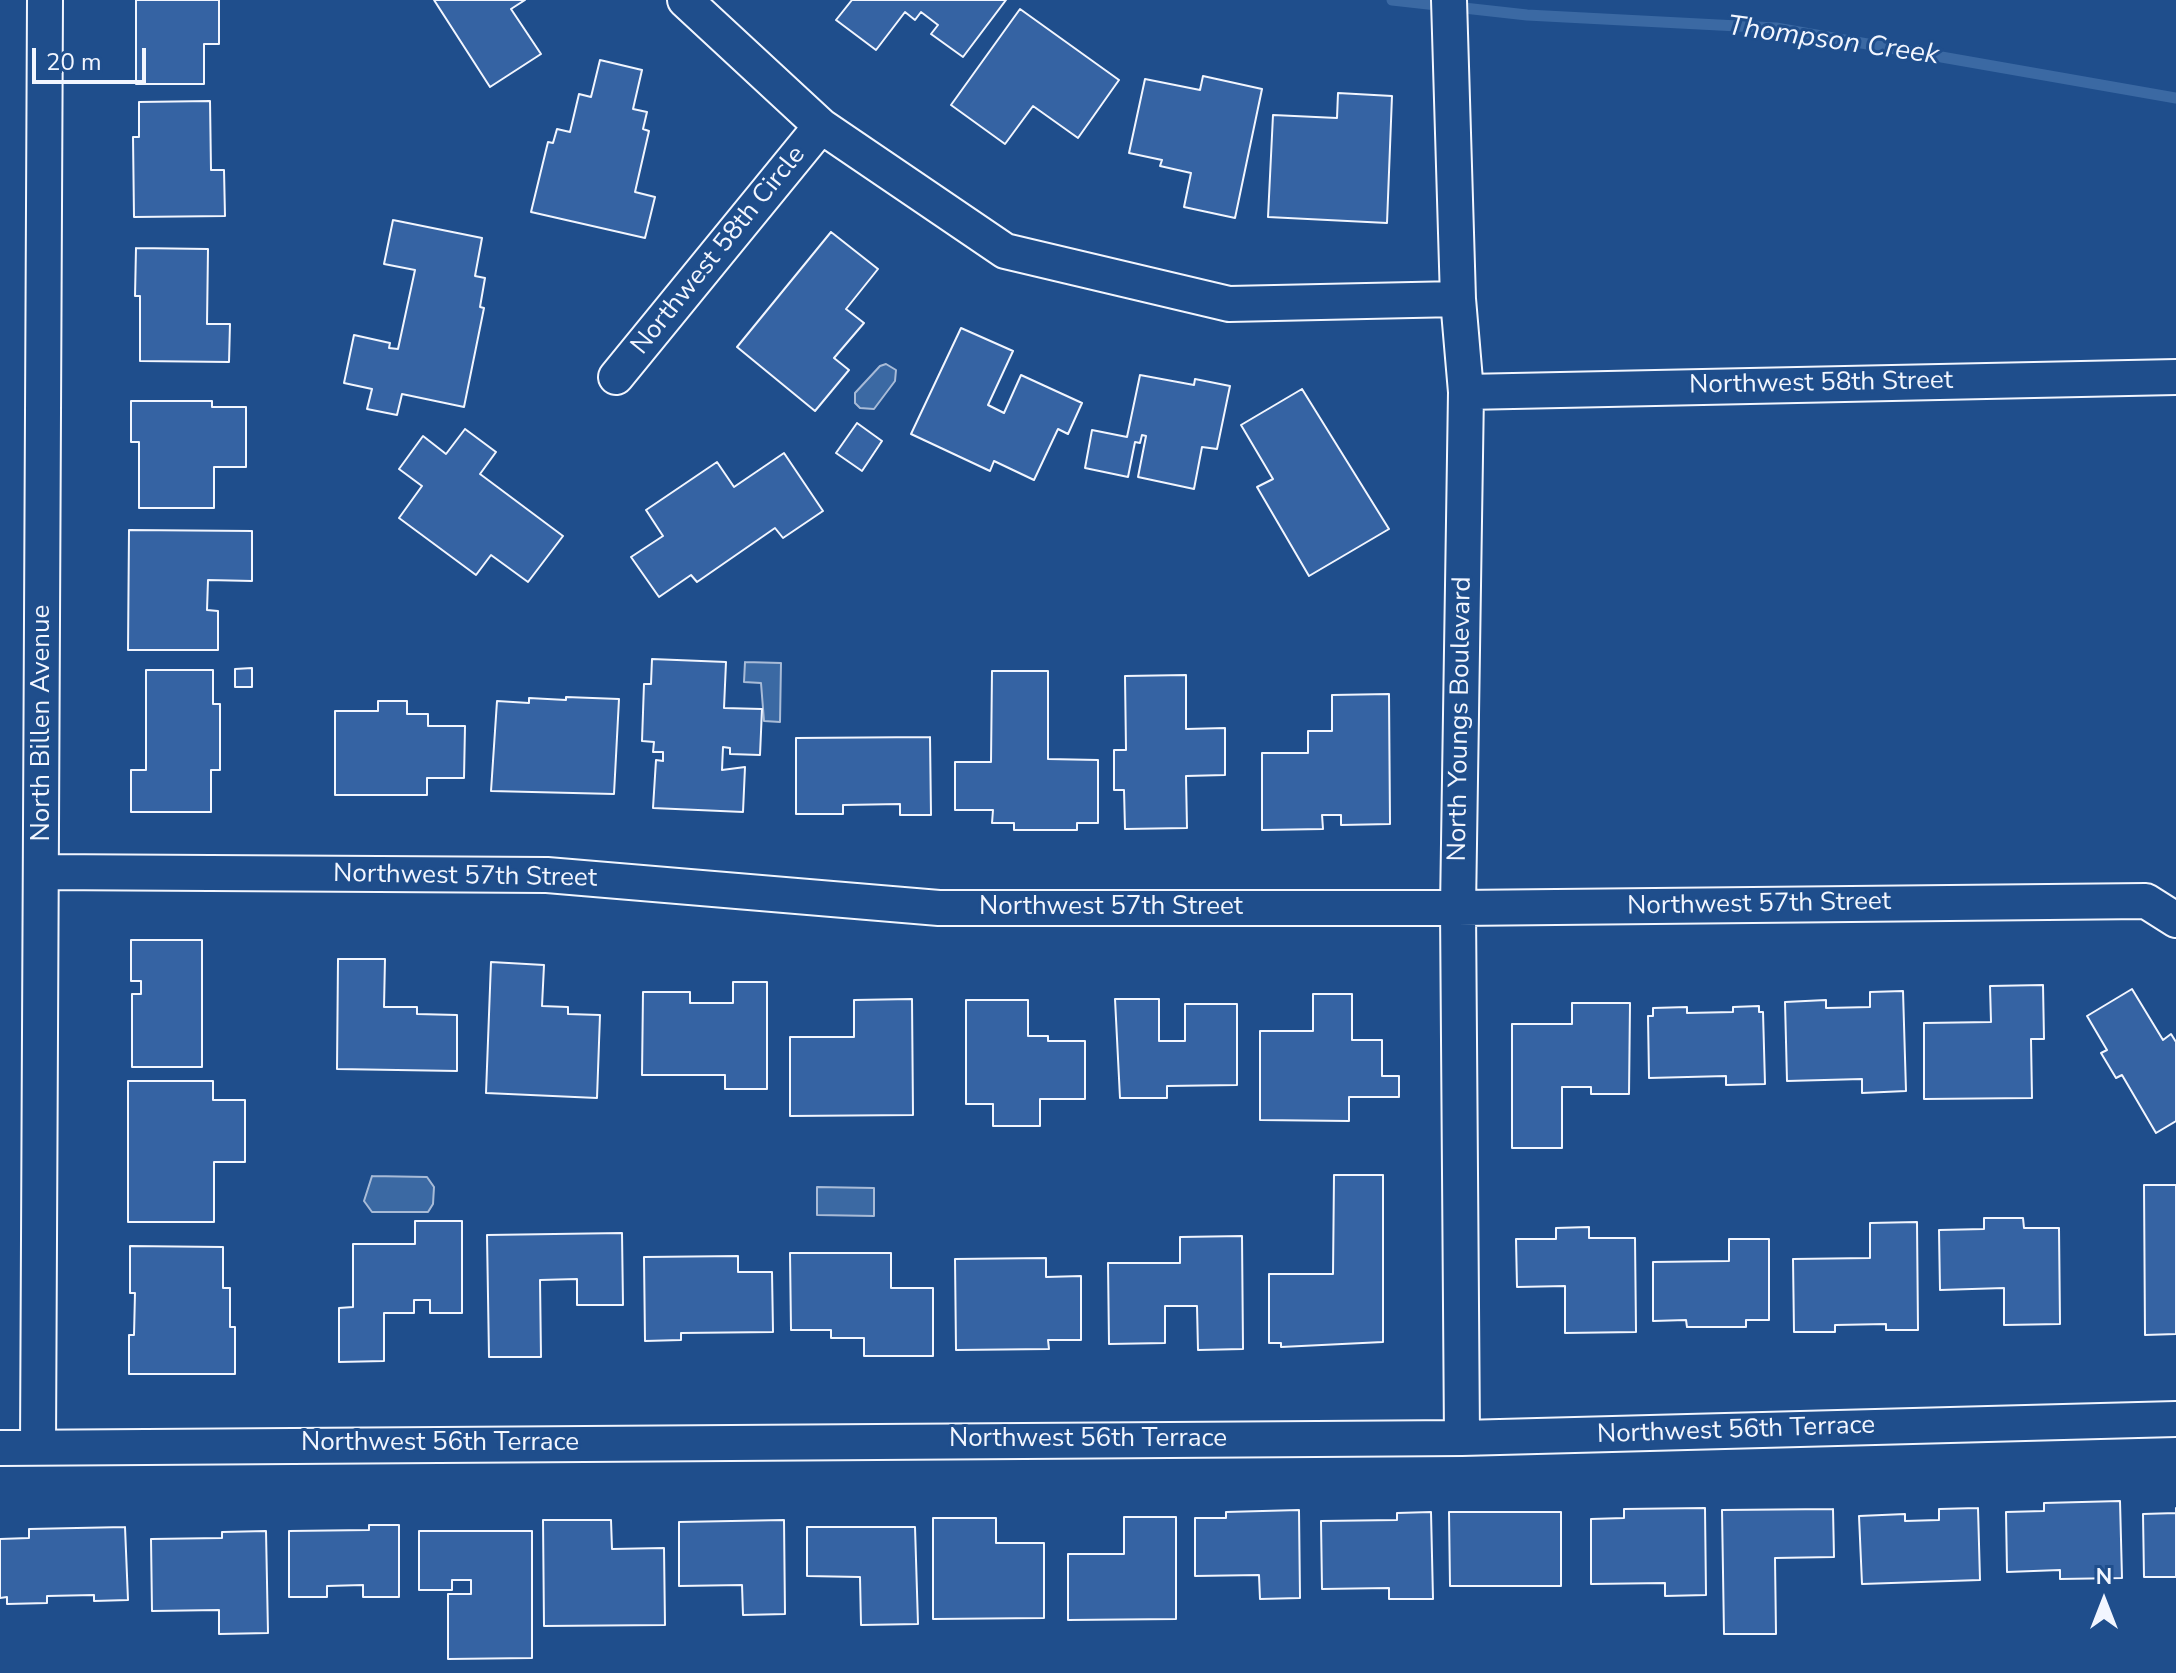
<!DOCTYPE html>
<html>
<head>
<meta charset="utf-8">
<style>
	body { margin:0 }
	#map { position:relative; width:2176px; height:1673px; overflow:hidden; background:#1f4e8c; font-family:"Nunito Sans",sans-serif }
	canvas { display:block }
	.north { position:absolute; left:2064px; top:1561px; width:80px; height:80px; -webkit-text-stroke:6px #1f4e8c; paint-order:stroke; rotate:0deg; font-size:22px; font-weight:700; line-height:32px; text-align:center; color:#f2f6ff }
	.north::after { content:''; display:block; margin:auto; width:28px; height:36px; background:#f2f6ff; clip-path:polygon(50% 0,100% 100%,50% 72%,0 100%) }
	.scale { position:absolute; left:32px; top:48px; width:114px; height:36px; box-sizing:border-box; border:4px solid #f2f6ff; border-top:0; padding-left:10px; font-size:24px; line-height:28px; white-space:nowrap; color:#f2f6ff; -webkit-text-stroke:6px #1f4e8c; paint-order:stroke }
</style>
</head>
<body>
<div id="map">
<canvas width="2176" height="1673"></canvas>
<div class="north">N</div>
<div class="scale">20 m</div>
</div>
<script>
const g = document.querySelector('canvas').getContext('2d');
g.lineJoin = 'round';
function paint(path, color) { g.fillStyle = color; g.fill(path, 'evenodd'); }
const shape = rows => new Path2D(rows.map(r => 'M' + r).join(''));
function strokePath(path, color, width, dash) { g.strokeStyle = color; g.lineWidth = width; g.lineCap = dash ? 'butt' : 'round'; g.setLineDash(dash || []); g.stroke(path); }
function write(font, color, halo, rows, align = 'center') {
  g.font = font + ' "Nunito Sans",sans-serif'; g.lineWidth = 6; g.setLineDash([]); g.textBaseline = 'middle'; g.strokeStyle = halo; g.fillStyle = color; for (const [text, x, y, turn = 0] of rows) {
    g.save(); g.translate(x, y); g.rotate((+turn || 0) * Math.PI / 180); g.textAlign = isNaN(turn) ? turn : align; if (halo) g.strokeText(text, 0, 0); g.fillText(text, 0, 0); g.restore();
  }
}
const water = shape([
	[886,364,896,370,895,381,874,409,860,408,855,403,855,393,880,366,886,364],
	[745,662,781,663,780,722,764,721,761,683,744,682,745,662],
	[372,1176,427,1177,434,1187,433,1204,428,1212,372,1212,364,1201,372,1176],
	[817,1187,874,1188,874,1216,817,1215,817,1187]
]);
paint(water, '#3b69a3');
strokePath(water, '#a8bbd7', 2);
strokePath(shape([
	[1392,0,1527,15,1776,28,2176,98]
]), '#3b69a3', 11);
const building = shape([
	[136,0,219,0,219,44,204,44,204,84,136,84,136,0],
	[434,0,525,0,511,9,541,54,490,87,434,0],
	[852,0,1006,0,963,57,931,34,938,25,921,12,915,20,905,12,876,50,836,20,852,0],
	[1020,9,1119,80,1078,138,1033,106,1005,144,951,105,1020,9],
	[600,60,642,70,633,109,647,112,643,129,649,131,635,192,655,197,645,238,531,212,548,142,553,143,557,129,570,132,579,94,591,97,600,60],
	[1203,76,1262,89,1235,218,1184,207,1191,173,1160,166,1162,160,1129,153,1145,79,1200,90,1203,76],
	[1338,93,1392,96,1387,223,1268,217,1273,115,1337,118,1338,93],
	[210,101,211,170,224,170,225,216,134,217,133,137,139,137,139,102,210,101],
	[393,220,482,238,475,276,485,278,480,307,484,308,464,407,402,394,397,415,367,409,372,389,344,383,354,335,390,343,389,348,398,349,415,270,384,264,393,220],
	[831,232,878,269,846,309,864,323,834,358,849,370,815,411,737,347,831,232],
	[136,248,208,249,207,324,230,324,229,362,140,361,140,296,135,296,136,248],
	[961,328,1013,351,988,405,1004,413,1021,375,1082,403,1068,434,1058,429,1034,480,994,461,990,471,911,434,961,328],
	[1140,375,1194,385,1195,379,1230,386,1217,449,1202,447,1194,489,1138,477,1146,436,1142,435,1140,443,1135,442,1128,477,1085,468,1092,430,1127,437,1140,375],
	[1302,389,1389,529,1309,576,1257,487,1273,479,1241,425,1302,389],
	[131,401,212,401,212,407,246,407,246,467,214,467,214,508,139,508,139,442,131,442,131,401],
	[857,423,882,441,862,471,836,453,857,423],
	[465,429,496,452,480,474,563,536,528,582,491,555,476,575,399,518,422,486,399,469,423,436,446,454,465,429],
	[784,453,823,511,783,538,775,528,697,582,691,575,659,597,631,557,663,536,646,510,717,462,734,487,784,453],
	[129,530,252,531,252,581,208,580,207,610,218,611,218,650,128,650,129,530],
	[652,659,726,662,724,708,762,709,760,755,730,754,730,748,723,747,722,770,745,767,743,812,653,808,656,760,663,761,663,752,653,752,654,742,642,741,644,684,651,684,652,659],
	[252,668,252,687,235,687,235,669,252,668],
	[146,670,213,670,213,704,220,704,220,770,211,770,211,812,131,812,131,770,146,770,146,670],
	[992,671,1048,671,1048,759,1098,760,1098,823,1077,823,1077,830,1014,830,1014,823,992,823,993,810,955,810,955,762,991,762,992,671],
	[1186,675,1186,729,1225,728,1225,775,1186,776,1187,828,1125,829,1124,790,1114,790,1114,750,1126,750,1125,676,1186,675],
	[1389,694,1390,824,1341,825,1341,815,1322,815,1323,829,1262,830,1262,753,1308,753,1308,731,1332,731,1332,695,1389,694],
	[566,697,619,699,614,794,491,791,497,701,529,703,529,698,566,700,566,697],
	[378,701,407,701,407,714,428,714,428,726,465,726,464,778,427,778,427,795,335,795,335,711,378,711,378,701],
	[930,737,931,815,900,815,900,804,843,805,843,814,796,814,796,738,930,737],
	[131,940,202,940,202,1067,132,1067,132,994,141,994,141,981,131,981,131,940],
	[338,959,385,959,384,1007,417,1007,417,1014,457,1015,457,1071,337,1069,338,959],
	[491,962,544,965,542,1006,568,1007,568,1014,600,1015,597,1098,486,1093,491,962],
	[733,982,767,982,767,1089,725,1089,725,1075,642,1075,643,992,690,992,690,1003,733,1003,733,982],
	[2043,985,2044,1039,2031,1039,2032,1098,1924,1099,1924,1023,1991,1022,1990,986,2043,985],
	[2132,989,2163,1040,2171,1034,2176,1042,2176,1121,2156,1133,2122,1075,2116,1078,2101,1053,2107,1050,2087,1016,2132,989],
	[1903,991,1906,1091,1862,1093,1862,1079,1787,1081,1785,1002,1826,1000,1826,1008,1870,1007,1870,992,1903,991],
	[1313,994,1352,994,1352,1040,1382,1040,1382,1076,1399,1076,1399,1097,1349,1097,1349,1121,1260,1120,1260,1031,1313,1031,1313,994],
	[912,999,913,1115,790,1116,790,1037,854,1037,854,1000,912,999],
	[1115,999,1159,999,1159,1041,1185,1041,1185,1004,1237,1004,1237,1085,1167,1086,1167,1098,1120,1098,1115,999],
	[966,1000,1028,1000,1028,1036,1048,1036,1048,1041,1085,1041,1085,1099,1040,1099,1040,1126,993,1126,993,1104,966,1104,966,1000],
	[1572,1003,1630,1003,1629,1094,1591,1094,1591,1087,1562,1087,1562,1148,1512,1148,1512,1024,1572,1024,1572,1003],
	[1759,1006,1759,1012,1763,1012,1765,1084,1726,1085,1726,1076,1649,1078,1648,1016,1653,1016,1653,1008,1687,1007,1687,1013,1733,1012,1733,1007,1759,1006],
	[128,1081,213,1081,213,1100,245,1100,245,1162,214,1162,214,1222,128,1222,128,1081],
	[1334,1175,1383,1175,1383,1342,1281,1347,1281,1343,1269,1343,1269,1274,1333,1274,1334,1175],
	[2144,1185,2176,1185,2176,1334,2145,1335,2144,1185],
	[1984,1218,2023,1218,2024,1228,2059,1228,2060,1324,2004,1325,2004,1288,1940,1290,1939,1230,1984,1229,1984,1218],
	[415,1221,462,1221,462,1313,430,1313,430,1300,414,1300,414,1313,384,1313,384,1361,339,1362,339,1308,353,1307,353,1244,415,1244,415,1221],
	[1917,1222,1918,1330,1886,1330,1886,1324,1835,1325,1835,1332,1794,1332,1793,1259,1870,1258,1870,1223,1917,1222],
	[1589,1227,1589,1238,1635,1238,1636,1332,1565,1333,1565,1286,1517,1287,1516,1239,1556,1239,1556,1228,1589,1227],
	[622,1233,623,1305,577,1305,577,1279,540,1280,541,1357,489,1357,487,1235,622,1233],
	[1242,1236,1243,1349,1198,1350,1197,1306,1165,1306,1165,1343,1109,1344,1108,1263,1180,1263,1180,1237,1242,1236],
	[1729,1239,1769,1239,1769,1320,1746,1320,1746,1327,1687,1327,1686,1320,1653,1321,1653,1262,1729,1261,1729,1239],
	[130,1246,223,1247,223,1288,230,1288,230,1327,235,1327,235,1374,129,1374,129,1335,134,1335,135,1293,130,1293,130,1246],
	[790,1253,891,1253,891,1288,933,1288,933,1356,864,1356,864,1338,831,1338,831,1330,791,1330,790,1253],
	[738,1256,738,1272,772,1272,773,1332,681,1333,681,1340,645,1341,644,1257,738,1256],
	[1046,1258,1046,1277,1081,1276,1081,1340,1048,1340,1049,1349,956,1350,955,1259,1046,1258],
	[2120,1501,2122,1578,2060,1579,2060,1570,2007,1572,2006,1512,2044,1511,2044,1503,2120,1501],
	[1705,1508,1706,1595,1665,1596,1665,1583,1591,1584,1591,1519,1624,1518,1624,1509,1705,1508],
	[1978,1508,1980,1580,1862,1584,1859,1516,1905,1514,1905,1521,1939,1520,1939,1509,1978,1508],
	[2176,1508,2176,1577,2144,1577,2143,1514,2176,1513,2176,1508],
	[1833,1509,1834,1557,1775,1558,1776,1634,1724,1634,1722,1510,1833,1509],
	[1299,1510,1300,1598,1260,1599,1259,1575,1195,1576,1195,1518,1226,1518,1226,1512,1299,1510],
	[1431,1512,1433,1599,1389,1599,1389,1588,1322,1589,1321,1521,1397,1520,1397,1513,1431,1512],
	[1449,1512,1561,1512,1561,1586,1450,1586,1449,1512],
	[1124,1517,1176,1517,1176,1619,1068,1620,1068,1554,1124,1554,1124,1517],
	[933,1518,996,1518,996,1543,1044,1543,1044,1618,933,1619,933,1518],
	[543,1520,611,1520,612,1549,664,1548,665,1625,544,1626,543,1520],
	[784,1520,785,1614,743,1615,742,1585,679,1586,679,1522,784,1520],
	[369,1525,399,1525,399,1597,363,1597,363,1585,327,1586,327,1597,289,1597,289,1531,369,1530,369,1525],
	[125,1527,128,1600,94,1601,94,1595,47,1596,47,1603,7,1604,7,1597,0,1598,0,1539,29,1538,29,1529,125,1527],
	[807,1527,915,1527,918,1624,861,1625,860,1577,807,1576,807,1527],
	[266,1531,268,1633,219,1634,219,1610,152,1611,151,1539,222,1538,222,1532,266,1531],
	[419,1531,532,1531,532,1658,448,1659,448,1594,471,1594,471,1580,452,1580,452,1590,419,1590,419,1531]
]);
paint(building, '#3563a3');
strokePath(building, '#f2f6ff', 2);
const street = shape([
	[685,0,821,126,1005,251,1229,304,1458,299],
	[1449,0,1458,299,1466,392,1458,908,1462,1438],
	[616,377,821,126],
	[1466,392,2176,377],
	[42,872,547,875,939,908,1458,908,2146,901,2176,920],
	[38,1446,45,0],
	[0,1448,1462,1438,2176,1419]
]);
strokePath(street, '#f2f6ff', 38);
strokePath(street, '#1f4e8c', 34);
write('26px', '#f2f6ff', '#1f4e8c', [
	["Northwest 58th Circle",719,251,-51],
	["Northwest 58th Street",1821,384,-1],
	["North Youngs Boulevard",1461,719,-89],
	["North Billen Avenue",43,723,-90],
	["Northwest 57th Street",465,877,1],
	["Northwest 57th Street",1759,905,-1],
	["Northwest 57th Street",1111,908],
	["Northwest 56th Terrace",1736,1431,-2],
	["Northwest 56th Terrace",1088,1440],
	["Northwest 56th Terrace",440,1444]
]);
write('italic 28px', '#f2f6ff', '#1f4e8c', [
	["Thompson Creek",1833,42,8]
]);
</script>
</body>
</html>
